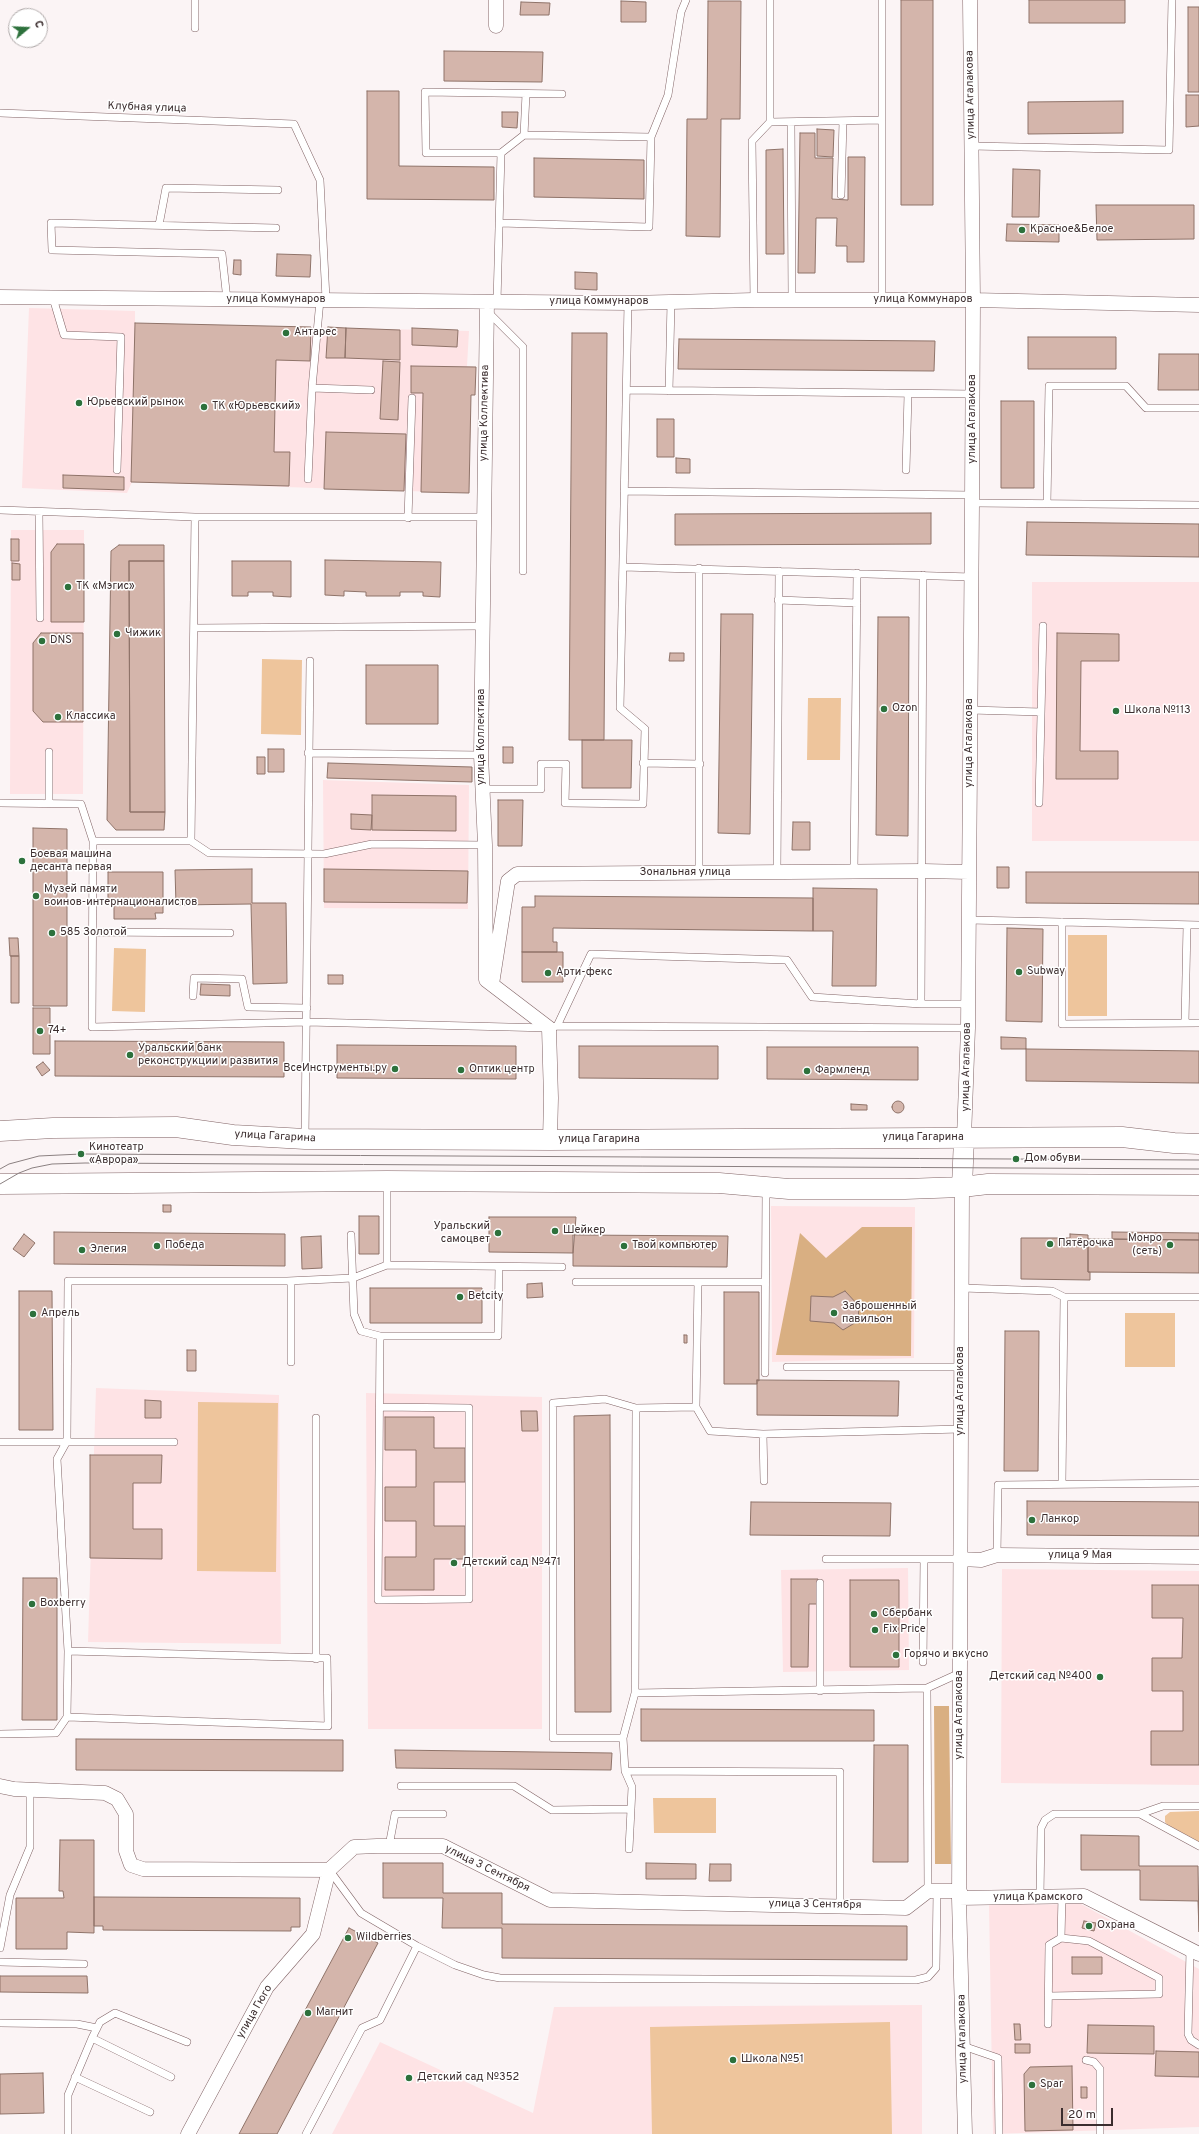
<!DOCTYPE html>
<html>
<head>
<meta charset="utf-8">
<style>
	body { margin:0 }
	#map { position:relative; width:1199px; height:2134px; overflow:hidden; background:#fbf4f5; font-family:Overpass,sans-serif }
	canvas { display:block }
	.north { position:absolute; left:8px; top:8px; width:40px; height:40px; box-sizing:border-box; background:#fff; border:1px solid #b1abab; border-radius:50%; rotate:71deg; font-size:11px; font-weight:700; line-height:16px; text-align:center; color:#3b2d2e }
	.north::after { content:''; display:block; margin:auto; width:14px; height:18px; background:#2d713c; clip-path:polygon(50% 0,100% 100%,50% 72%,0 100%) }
	.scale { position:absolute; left:1061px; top:2108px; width:52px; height:18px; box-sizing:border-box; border:2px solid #3b2d2e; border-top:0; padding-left:5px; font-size:12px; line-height:14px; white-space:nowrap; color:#3b2d2e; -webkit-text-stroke:3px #fff; paint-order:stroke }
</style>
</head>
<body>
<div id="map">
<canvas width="1199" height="2134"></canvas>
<div class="north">С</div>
<div class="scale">20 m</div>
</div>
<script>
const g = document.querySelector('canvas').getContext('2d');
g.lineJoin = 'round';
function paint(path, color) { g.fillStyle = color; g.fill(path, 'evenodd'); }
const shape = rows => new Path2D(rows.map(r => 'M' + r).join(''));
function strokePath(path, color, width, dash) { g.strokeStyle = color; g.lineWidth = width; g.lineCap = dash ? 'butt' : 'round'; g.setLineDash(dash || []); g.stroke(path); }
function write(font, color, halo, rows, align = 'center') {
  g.font = font + ' Overpass,sans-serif'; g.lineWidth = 3; g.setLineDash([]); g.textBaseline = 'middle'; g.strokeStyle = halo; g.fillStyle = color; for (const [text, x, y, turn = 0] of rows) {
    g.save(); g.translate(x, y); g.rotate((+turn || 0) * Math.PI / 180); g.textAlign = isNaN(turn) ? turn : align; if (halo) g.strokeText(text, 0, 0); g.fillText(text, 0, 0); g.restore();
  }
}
paint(shape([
	[29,308,135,311,135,323,469,331,467,366,476,367,475,395,471,395,469,493,132,482,127,493,22,488],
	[11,530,84,530,83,794,10,794],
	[1032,582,1199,582,1199,841,1032,841],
	[323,780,469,785,468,909,324,908],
	[771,1206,915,1207,914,1358,772,1362],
	[96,1388,279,1395,281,1644,88,1642],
	[366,1393,542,1397,542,1729,368,1729],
	[908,1568,909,1670,783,1672,781,1570],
	[1002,1569,1199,1571,1199,1785,1001,1783],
	[1081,1904,1199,1969,1199,2127,993,2134,989,1905],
	[922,2005,922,2134,332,2134,380,2042,533,2113,554,2007]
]), '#fee3e5');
paint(shape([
	[262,659,302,660,301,735,261,734],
	[808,698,841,698,840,760,807,760],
	[1068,935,1107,935,1107,1016,1068,1016],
	[114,948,146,949,145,1012,112,1011],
	[1125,1313,1175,1313,1175,1367,1125,1367],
	[198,1402,278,1403,276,1572,197,1571],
	[653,1798,716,1798,716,1833,654,1833],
	[1199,1811,1199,1843,1168,1826,1165,1822,1165,1816,1170,1812],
	[890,2022,892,2134,652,2134,650,2027]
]), '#eec59c');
paint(shape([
	[862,1227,912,1227,911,1356,776,1355,800,1233,826,1258],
	[934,1706,949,1706,951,1864,935,1864]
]), '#d9af82');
const building = shape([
	[901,0,933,0,933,205,901,205,901,0],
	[1029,0,1125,0,1125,23,1029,23,1029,0],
	[621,1,646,2,646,22,621,22,621,1],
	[708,1,741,1,740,119,721,119,720,237,686,236,687,119,707,119,708,1],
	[521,2,550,3,549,15,520,15,521,2],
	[1188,7,1199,7,1199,92,1188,92,1188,7],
	[444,51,543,52,542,82,444,81,444,51],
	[367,91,399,91,399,166,494,167,494,200,367,199,367,91],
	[1186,95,1199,95,1199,126,1186,127,1186,95],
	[1123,101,1123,133,1028,134,1028,102,1123,101],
	[502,112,518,112,517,128,502,127,502,112],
	[817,129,834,130,833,157,817,156,817,129],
	[800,133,815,133,815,158,833,158,832,199,848,200,848,157,865,157,864,262,847,262,847,246,836,246,837,218,816,218,815,273,798,273,800,133],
	[783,149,784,254,766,254,766,150,783,149],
	[534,158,644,160,644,199,534,197,534,158],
	[1013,169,1040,170,1039,217,1012,217,1013,169],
	[1096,205,1194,205,1194,239,1097,240,1096,205],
	[1007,224,1059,225,1059,242,1006,241,1007,224],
	[277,254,311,255,310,277,276,276,277,254],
	[234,260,241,260,241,275,233,274,234,260],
	[575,272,597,273,597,290,575,289,575,272],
	[135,323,311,327,310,361,276,360,274,452,290,452,289,486,131,482,135,323],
	[328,327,346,328,345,358,326,358,328,327],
	[346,328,400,330,400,360,345,358,346,328],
	[412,328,458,330,457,347,412,345,412,328],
	[572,333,607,333,604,740,569,740,572,333],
	[1028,337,1116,337,1116,369,1028,369,1028,337],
	[679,339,935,341,934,371,678,369,679,339],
	[1159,354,1199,354,1199,390,1158,390,1159,354],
	[383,361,400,362,398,420,380,419,383,361],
	[411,366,476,367,475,395,471,395,469,493,421,492,423,393,411,393,411,366],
	[1001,401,1034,401,1034,488,1001,488,1001,401],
	[657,419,674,419,674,457,657,457,657,419],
	[326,432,406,434,404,491,324,489,326,432],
	[676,458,690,459,690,473,676,473,676,458],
	[63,475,124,477,124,490,63,488,63,475],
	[931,513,931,544,675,545,675,514,931,513],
	[1027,522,1199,524,1199,557,1026,555,1027,522],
	[11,539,19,539,19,561,11,561,11,539],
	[57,544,84,544,84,622,51,622,51,552,57,544],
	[119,545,164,545,164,561,129,561,130,812,165,812,164,830,116,830,107,820,111,551,119,545],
	[325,560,441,562,440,597,423,596,423,592,400,592,400,596,366,596,366,592,344,591,344,596,325,595,325,560],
	[129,561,164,561,165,812,130,812,129,561],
	[232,561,291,561,291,597,273,596,273,592,248,592,248,596,232,596,232,561],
	[12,563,20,564,20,580,12,580,12,563],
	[721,614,753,614,750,834,718,833,721,614],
	[878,617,909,617,908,836,876,835,878,617],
	[41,633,83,633,83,722,43,722,33,711,33,643,41,633],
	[1057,633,1119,634,1119,661,1081,661,1080,751,1118,751,1118,779,1056,779,1057,633],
	[670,653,684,653,684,661,669,661,670,653],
	[366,665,438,665,438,724,366,724,366,665],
	[582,740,632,740,631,788,582,788,582,740],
	[503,747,513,747,513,763,503,763,503,747],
	[268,749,284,749,284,772,268,772,268,749],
	[257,757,265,757,265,774,257,774,257,757],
	[328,763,472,767,472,782,327,778,328,763],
	[372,795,456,796,456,831,372,830,372,795],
	[498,800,523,800,522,846,498,846,498,800],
	[351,814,372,815,371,830,351,829,351,814],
	[793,822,810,822,810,850,792,850,793,822],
	[33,828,67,829,67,1006,33,1006,33,828],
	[997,867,1009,867,1009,888,997,888,997,867],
	[252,869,252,903,286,903,287,983,253,984,251,904,176,905,175,870,252,869],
	[324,869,468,871,467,903,324,902,324,869],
	[108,872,163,872,163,913,155,913,156,919,114,919,114,905,108,905,108,872],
	[1026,872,1199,872,1199,904,1026,903,1026,872],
	[813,888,877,889,876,986,832,986,833,931,813,931,813,888],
	[535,896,813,898,813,931,553,928,553,942,557,942,557,952,522,952,522,907,535,907,535,896],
	[1007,928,1043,929,1042,1022,1006,1021,1007,928],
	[9,938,18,938,19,956,10,956,9,938],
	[522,952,563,952,563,982,522,982,522,952],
	[11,956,19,956,19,1003,11,1003,11,956],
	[328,975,343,975,343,984,328,984,328,975],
	[201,984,230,985,230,996,200,995,201,984],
	[33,1008,50,1008,50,1054,33,1054,33,1008],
	[1001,1037,1026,1038,1026,1049,1001,1049,1001,1037],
	[55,1041,284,1042,284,1077,55,1076,55,1041],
	[337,1045,516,1046,516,1079,337,1078,337,1045],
	[579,1046,718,1046,718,1079,579,1078,579,1046],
	[767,1047,918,1047,918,1080,767,1079,767,1047],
	[1026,1049,1199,1051,1199,1083,1026,1081,1026,1049],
	[43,1062,50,1070,42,1076,36,1067,43,1062],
	'892 1107a6 6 0 1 1 12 0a6 6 0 1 1-12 0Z',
	[851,1104,867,1105,867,1110,851,1110,851,1104],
	[163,1205,171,1205,171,1212,163,1212,163,1205],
	[359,1216,379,1216,379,1254,359,1254,359,1216],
	[489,1217,576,1217,573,1253,489,1252,489,1217],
	[54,1232,285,1234,285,1266,54,1264,54,1232],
	[1112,1232,1199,1233,1199,1240,1112,1239,1112,1232],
	[24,1234,35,1243,24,1257,13,1249,24,1234],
	[1070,1234,1088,1235,1088,1272,1090,1272,1090,1280,1021,1279,1021,1238,1070,1238,1070,1234],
	[573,1235,728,1236,727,1267,573,1266,573,1235],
	[321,1236,322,1268,302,1269,301,1237,321,1236],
	[1088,1239,1199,1240,1199,1273,1088,1272,1088,1239],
	[542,1283,543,1297,527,1298,527,1284,542,1283],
	[370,1288,482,1288,482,1323,370,1323,370,1288],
	[19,1291,52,1291,53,1430,19,1430,19,1291],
	[845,1291,859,1306,858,1321,843,1330,834,1323,810,1321,811,1296,833,1297,845,1291],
	[724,1292,759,1292,759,1381,757,1380,757,1384,724,1384,724,1292],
	[1005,1331,1039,1331,1038,1471,1004,1471,1005,1331],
	[684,1335,687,1335,687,1343,684,1343,684,1335],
	[187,1350,196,1350,196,1371,187,1371,187,1350],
	[757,1380,899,1381,898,1416,757,1415,757,1380],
	[145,1400,161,1401,161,1418,145,1418,145,1400],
	[521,1411,537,1411,538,1431,522,1431,521,1411],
	[610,1415,611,1712,575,1712,574,1416,610,1415],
	[385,1417,434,1417,434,1448,465,1448,465,1482,434,1482,434,1526,465,1526,465,1559,434,1559,434,1590,385,1590,385,1557,416,1557,416,1521,385,1521,385,1487,416,1487,416,1450,385,1450,385,1417],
	[90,1455,162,1455,161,1483,133,1483,133,1529,162,1529,162,1559,90,1558,90,1455],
	[1027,1501,1199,1502,1199,1536,1027,1535,1027,1501],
	[751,1502,891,1503,890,1536,750,1535,751,1502],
	[23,1578,57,1578,57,1720,22,1720,23,1578],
	[791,1579,818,1579,818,1604,809,1604,808,1667,791,1667,791,1579],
	[850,1580,899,1580,899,1667,850,1667,850,1580],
	[1152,1585,1199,1585,1199,1765,1151,1765,1151,1731,1183,1731,1183,1691,1152,1691,1152,1658,1182,1658,1183,1618,1152,1618,1152,1585],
	[641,1709,874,1710,874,1741,641,1741,641,1709],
	[76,1739,343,1740,343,1771,76,1770,76,1739],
	[874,1745,908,1745,908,1862,873,1862,874,1745],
	[395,1750,612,1753,611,1770,396,1768,395,1750],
	[1081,1835,1139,1836,1139,1866,1198,1866,1199,1932,1198,1901,1140,1900,1140,1870,1081,1870,1081,1835],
	[60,1840,94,1840,94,1933,67,1932,67,1949,16,1949,16,1898,64,1898,63,1891,59,1891,60,1840],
	[383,1863,443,1863,443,1893,502,1893,502,1924,907,1926,907,1960,502,1958,502,1928,442,1928,443,1898,383,1898,383,1863],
	[646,1863,696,1864,696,1879,646,1879,646,1863],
	[710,1864,731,1864,731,1881,709,1881,710,1864],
	[94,1897,300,1898,300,1927,291,1927,291,1931,103,1930,103,1926,94,1926,94,1897],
	[1084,1921,1096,1923,1094,1931,1082,1928,1084,1921],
	[349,1928,378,1943,277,2134,239,2134,349,1928],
	[1072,1957,1102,1957,1102,1974,1072,1974,1072,1957],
	[0,1976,87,1976,88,1993,0,1992,0,1976],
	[1014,2024,1020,2024,1021,2040,1015,2040,1014,2024],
	[1088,2025,1154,2026,1154,2054,1087,2053,1088,2025],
	[1015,2044,1030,2044,1030,2053,1015,2053,1015,2044],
	[1156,2051,1199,2052,1199,2077,1155,2076,1156,2051],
	[1072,2066,1073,2130,1025,2131,1024,2074,1030,2067,1072,2066],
	[43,2073,44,2113,0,2114,0,2074,43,2073],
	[1081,2087,1087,2087,1087,2098,1081,2098,1081,2087]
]);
paint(building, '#d4b5ab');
strokePath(building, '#8f7369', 1);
const service = shape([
	[195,0,195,28],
	[562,94,425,92,426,153,501,153,524,135,651,137],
	[0,113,294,124,320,180,326,299],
	[770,122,882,120],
	[791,122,792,300],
	[524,135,526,94],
	[971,146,1169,150,1172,0],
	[841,195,843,121],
	[499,223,649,227,651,137,668,95,681,12,686,0],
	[159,225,166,188,278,190],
	[53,298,64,335,121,337,117,470],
	[227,300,222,254,52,250,51,223,276,228],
	[754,300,752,141,770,122,770,0],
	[882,300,882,0],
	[497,302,501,153],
	[487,311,523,347,523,571],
	[312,388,371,390],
	[627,390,973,394],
	[669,391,671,302],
	[906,470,908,394],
	[308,479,312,388,320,300],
	[624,491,972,495],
	[972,503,1199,505],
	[1047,504,1049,386,1126,386,1146,408,1199,408],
	[0,510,195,517,484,517],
	[39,512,40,618],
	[408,518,412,398],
	[623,567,972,577],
	[778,600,857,603],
	[194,628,483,626],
	[970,710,1041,712],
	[308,753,481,755],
	[643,763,700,764],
	[482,789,541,789,541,764,566,764,565,803,643,804,645,729,620,708,628,303],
	[0,803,81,804,93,841,191,841,209,853,324,854,372,844,485,845],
	[1039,803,1043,626],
	[49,804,49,752],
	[93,841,92,1027,307,1022,549,1028,557,1026,968,1028],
	[191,841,195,517],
	[854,871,857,573],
	[777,872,779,571],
	[699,873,699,568],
	[969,920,1199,925],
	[1062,922,1062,1024,1199,1023],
	[93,932,230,933],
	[193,996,194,978,242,979,248,1007,307,1008],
	[921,1004,923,575],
	[1185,1023,1187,925],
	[557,1026,591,954,787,960,812,997,921,1004,968,1004],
	[305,1137,310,661],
	[387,1183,387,1265],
	[351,1235,354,1314,361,1331,380,1336,498,1336,499,1267],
	[576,1282,765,1282],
	[962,1288,1052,1291,1064,1297,1199,1297],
	[291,1362,291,1281],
	[787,1367,962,1367],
	[765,1373,766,1189],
	[380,1407,469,1408,469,1599,378,1600,380,1336],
	[696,1407,698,1282],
	[316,1418,316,1659],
	[763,1434,764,1481],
	[0,1442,174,1442],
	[1062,1484,1064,1297],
	[997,1555,998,1485,1199,1483],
	[826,1559,961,1559],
	[923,1662,924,1559],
	[927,1688,928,1891],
	[820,1691,820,1583],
	[635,1693,927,1688,960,1673],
	[67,1717,68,1651,57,1459,67,1441,68,1281,287,1281,353,1278,387,1265,562,1267],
	[0,1734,56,1733,67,1717,328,1726,327,1658,68,1651],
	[623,1738,553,1738,553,1403,605,1399,636,1408,696,1407,710,1431,763,1434,961,1429],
	[625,1771,840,1772,840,1905],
	[401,1786,514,1786,552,1810,631,1809,632,1787,625,1771,623,1738,635,1693,636,1408],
	[1140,1814,1163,1806,1199,1806],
	[389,1846,395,1814,443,1814],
	[629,1849,631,1809],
	[330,1871,361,1913,417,1946],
	[1040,1897,1041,1828,1045,1820,1054,1814,1140,1814,1199,1846],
	[0,1948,10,1895,30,1847,30,1790],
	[1190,1950,1188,2034,1191,2040,1199,2045],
	[0,1962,84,1964],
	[1049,1996,1159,1994,1159,1978,1089,1941,1061,1938],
	[0,2023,77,2024,97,2028],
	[1048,2024,1049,1945,1061,1938,1062,1896],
	[92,2038,171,2077],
	[963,2046,998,2058,999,2134],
	[1086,2060,1094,2062,1100,2069,1100,2134],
	[75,2077,150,2112],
	[68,2134,68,2095,92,2038,100,2022,115,2013,187,2042],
	[306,2134,362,2028,380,2020,417,1946,455,1965,484,1975,500,1978,916,1980,928,1977,936,1968,937,1891]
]);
const minor = shape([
	[496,26,496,0],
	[0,297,628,303,754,300,973,300,1199,305],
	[487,302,481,755,485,845,486,980,549,1028,551,1098,550,1140],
	[492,984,508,881,517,874,923,871,969,872],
	[964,1138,968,1028,972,503,973,300,970,0],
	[962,1187,959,1898,965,2134],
	[961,1559,981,1560,997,1555,1199,1557],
	[0,1786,14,1789,105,1793,117,1799,126,1814,126,1851,131,1865,143,1869,329,1870,354,1847,377,1846,443,1846,550,1900,906,1908,928,1891,960,1891],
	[959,1898,1084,1896,1199,1954],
	[188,2134,267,1987,313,1934,329,1870]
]);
const secondary = shape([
	[0,1131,53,1128,176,1127,233,1135,305,1139,550,1140,1122,1137,1174,1143,1199,1144],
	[0,1184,387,1181,719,1183,789,1189,905,1189,962,1187,988,1184,1199,1185],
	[962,1187,964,1138]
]);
strokePath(service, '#816365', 8);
strokePath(minor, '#816365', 15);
strokePath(secondary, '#816365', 21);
strokePath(service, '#fff', 7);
strokePath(minor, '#fff', 14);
strokePath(secondary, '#fff', 20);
strokePath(shape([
	[0,1169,9,1164,39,1156,81,1154,1199,1160],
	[0,1184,19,1173,32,1168,52,1164,85,1163,1199,1169]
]), '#8b8081', 1);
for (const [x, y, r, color] of [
	[1022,230,4,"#2d713c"],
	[286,333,4,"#2d713c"],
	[79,403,4,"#2d713c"],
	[204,407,4,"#2d713c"],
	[68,587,4,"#2d713c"],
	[117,634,4,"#2d713c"],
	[42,641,4,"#2d713c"],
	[884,709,4,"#2d713c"],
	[1116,711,4,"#2d713c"],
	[58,717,4,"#2d713c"],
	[22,861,4,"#2d713c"],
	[36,896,4,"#2d713c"],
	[52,933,4,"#2d713c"],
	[1019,972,4,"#2d713c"],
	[548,973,4,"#2d713c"],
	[40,1031,4,"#2d713c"],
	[130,1055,4,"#2d713c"],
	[395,1069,4,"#2d713c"],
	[461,1070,4,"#2d713c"],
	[807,1071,4,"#2d713c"],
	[81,1154,4,"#2d713c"],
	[1016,1159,4,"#2d713c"],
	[555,1231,4,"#2d713c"],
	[498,1233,4,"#2d713c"],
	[1050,1244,4,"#2d713c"],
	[1170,1245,4,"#2d713c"],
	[157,1246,4,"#2d713c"],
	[624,1246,4,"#2d713c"],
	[82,1250,4,"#2d713c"],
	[460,1297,4,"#2d713c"],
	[834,1313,4,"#2d713c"],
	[33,1314,4,"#2d713c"],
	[1032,1520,4,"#2d713c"],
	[454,1563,4,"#2d713c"],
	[32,1604,4,"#2d713c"],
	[874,1614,4,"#2d713c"],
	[875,1630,4,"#2d713c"],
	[896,1655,4,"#2d713c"],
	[1100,1677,4,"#2d713c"],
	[1089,1926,4,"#2d713c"],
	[348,1938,4,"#2d713c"],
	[308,2013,4,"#2d713c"],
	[733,2060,4,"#2d713c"],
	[409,2078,4,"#2d713c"],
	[1032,2085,4,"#2d713c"]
]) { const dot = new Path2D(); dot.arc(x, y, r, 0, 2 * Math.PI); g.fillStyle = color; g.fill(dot); strokePath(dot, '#fff', 1.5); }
write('11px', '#3b2d2e', '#fff', [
	["улица Агалакова",971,95,-91],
	["Клубная улица",147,108,2],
	["улица Коммунаров",276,300],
	["улица Коммунаров",923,300],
	["улица Коммунаров",599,302],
	["улица Коллектива",485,413,-89],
	["улица Агалакова",973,419,-90],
	["улица Коллектива",482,737,-90],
	["улица Агалакова",970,743,-90],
	["Зональная улица",685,873],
	["улица Агалакова",967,1067,-89],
	["улица Гагарина",275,1137,3],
	["улица Гагарина",923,1138],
	["улица Гагарина",599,1140],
	["улица Агалакова",961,1391,-90],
	["улица 9 Мая",1080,1556],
	["улица Агалакова",960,1715,-90],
	["улица 3 Сентября",487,1869,26],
	["улица Крамского",1038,1898],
	["улица 3 Сентября",815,1905,1],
	["улица Гюго",255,2012,-60],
	["улица Агалакова",963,2039,-91]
]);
write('11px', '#3b2d2e', '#fff', [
	["Красное&Белое",1030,230],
	["Антарес",294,333],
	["Юрьевский рынок",87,403],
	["ТК «Юрьевский»",212,407],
	["ТК «Мэгис»",76,587],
	["Чижик",125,634],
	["DNS",50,641],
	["Ozon",892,709],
	["Школа №113",1124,711],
	["Классика",66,717],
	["Боевая машина",30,855],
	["десанта первая",30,868],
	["Музей памяти",44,890],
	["воинов-интернационалистов",44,903],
	["585 Золотой",60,933],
	["Subway",1027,972],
	["Арти-фекс",556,973],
	["74+",48,1031],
	["Уральский банк",138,1049],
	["реконструкции и развития",138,1062],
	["ВсеИнструменты.ру",387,1069,"right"],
	["Оптик центр",469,1070],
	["Фармленд",815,1071],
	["Кинотеатр",89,1148],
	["«Аврора»",89,1161],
	["Дом обуви",1024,1159],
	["Уральский",490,1227,"right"],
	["самоцвет",490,1240,"right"],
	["Шейкер",563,1231],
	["Монро",1162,1239,"right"],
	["(сеть)",1162,1252,"right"],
	["Пятёрочка",1058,1244],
	["Победа",165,1246],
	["Твой компьютер",632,1246],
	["Элегия",90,1250],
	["Betcity",468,1297],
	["Заброшенный",842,1307],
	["павильон",842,1320],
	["Апрель",41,1314],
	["Ланкор",1040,1520],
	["Детский сад №471",462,1563],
	["Boxberry",40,1604],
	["Сбербанк",882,1614],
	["Fix Price",883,1630],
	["Горячо и вкусно",904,1655],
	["Детский сад №400",1092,1677,"right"],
	["Охрана",1097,1926],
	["Wildberries",356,1938],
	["Магнит",316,2013],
	["Школа №51",741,2060],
	["Детский сад №352",417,2078],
	["Spar",1040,2085]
], 'left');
</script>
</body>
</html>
